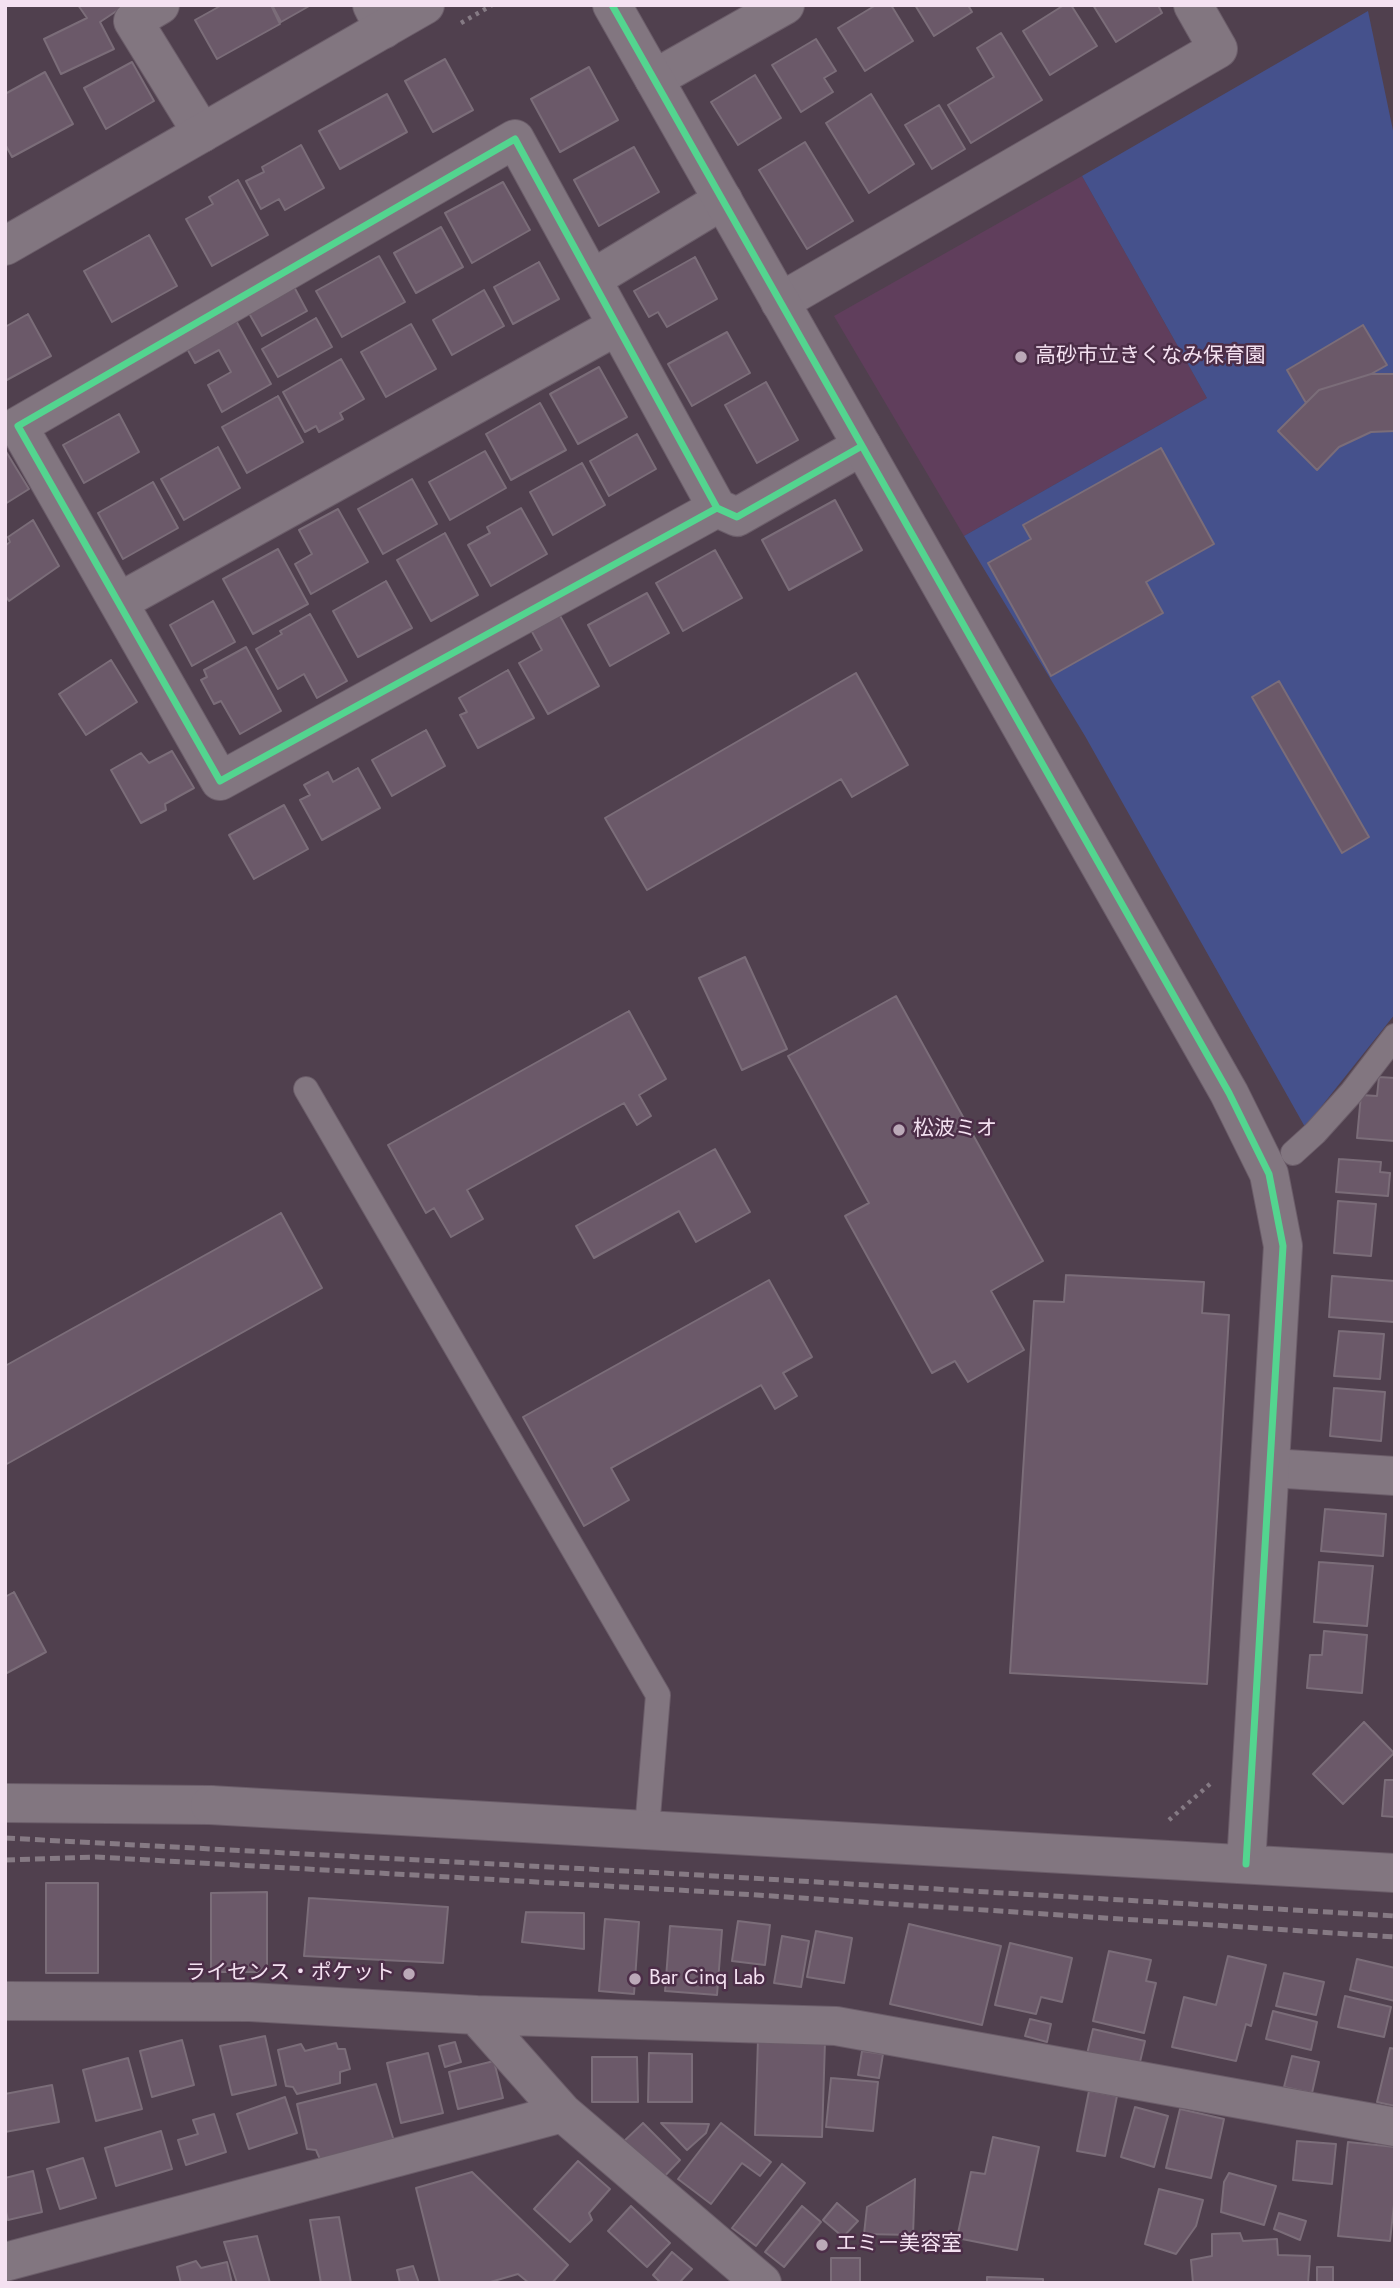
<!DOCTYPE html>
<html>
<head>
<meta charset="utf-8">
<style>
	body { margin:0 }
	#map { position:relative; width:1400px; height:2288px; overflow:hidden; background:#50404e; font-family:Jost,sans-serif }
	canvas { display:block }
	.frame { position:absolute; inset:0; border:7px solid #f4e1f1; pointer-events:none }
</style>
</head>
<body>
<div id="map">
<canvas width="1400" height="2288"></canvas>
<div class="frame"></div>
</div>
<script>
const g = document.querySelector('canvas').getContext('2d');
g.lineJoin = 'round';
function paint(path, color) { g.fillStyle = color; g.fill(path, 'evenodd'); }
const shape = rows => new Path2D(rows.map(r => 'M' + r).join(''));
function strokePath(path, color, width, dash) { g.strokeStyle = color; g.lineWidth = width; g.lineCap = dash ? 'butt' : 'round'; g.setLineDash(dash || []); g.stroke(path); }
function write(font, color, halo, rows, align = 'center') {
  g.font = font + ' Jost,"Noto Sans JP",sans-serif'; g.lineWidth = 5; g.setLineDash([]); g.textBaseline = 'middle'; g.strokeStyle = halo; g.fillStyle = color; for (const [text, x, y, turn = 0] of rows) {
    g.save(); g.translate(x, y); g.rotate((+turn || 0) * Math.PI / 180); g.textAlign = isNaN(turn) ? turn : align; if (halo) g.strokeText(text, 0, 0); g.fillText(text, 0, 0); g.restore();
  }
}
paint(shape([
	[1082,176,1207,398,964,536,834,316]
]), '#603e5c');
paint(shape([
	[1368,11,1395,140,1395,1014,1305,1127,1085,736,964,536,1207,398,1082,176]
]), '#45518c');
const building = shape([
	[78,5,124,6,100,22,114,49,61,74,44,39,87,18,78,5],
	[222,5,271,5,280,24,217,59,195,20,222,5],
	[272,5,311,5,281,22,272,5],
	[876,5,891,5,913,41,865,71,838,28,876,5],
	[915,5,968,5,972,12,934,36,915,5],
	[1064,5,1071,5,1097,46,1050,75,1023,31,1064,5],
	[1093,5,1158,5,1162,13,1116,42,1093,5],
	[1001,33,1042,100,971,143,948,105,994,77,977,48,1001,33],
	[816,39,836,71,824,78,833,92,801,112,772,65,816,39],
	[445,59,473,110,433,132,405,81,445,59],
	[132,62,154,101,106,129,84,88,132,62],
	[589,67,618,120,560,152,531,99,589,67],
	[45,72,73,124,12,157,5,144,5,94,45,72],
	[755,75,781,118,738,145,711,102,755,75],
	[387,94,407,132,340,169,319,131,387,94],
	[871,94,914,164,869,193,826,123,871,94],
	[939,105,965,149,932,169,905,125,939,105],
	[805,142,853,221,807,249,759,170,805,142],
	[301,145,324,188,285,210,279,199,261,209,246,181,264,172,262,167,301,145],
	[634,147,659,192,599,226,574,180,634,147],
	[238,180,268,235,212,266,186,219,213,204,209,197,238,180],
	[503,182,530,230,472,263,445,213,503,182],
	[441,227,463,267,416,293,394,253,441,227],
	[149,235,177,286,112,322,84,271,149,235],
	[379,256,405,302,342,337,316,291,379,256],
	[695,257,717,299,667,327,658,312,649,317,634,291,695,257],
	[539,262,559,299,513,324,494,287,539,262],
	[292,283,307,311,262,336,246,308,292,283],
	[484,290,504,326,452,355,433,320,484,290],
	[28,314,51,356,5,381,5,327,28,314],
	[234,317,271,384,222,412,208,385,231,372,219,350,195,363,185,345,234,317],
	[316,318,332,347,278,377,262,349,316,318],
	[411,324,436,369,386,397,361,352,411,324],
	[1363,325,1387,365,1371,374,1319,390,1306,403,1287,370,1363,325],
	[727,332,750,373,692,406,668,364,727,332],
	[341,359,364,399,340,413,343,419,319,432,316,426,305,432,283,392,341,359],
	[599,367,627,417,578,444,550,394,599,367],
	[1371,374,1395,374,1395,431,1371,432,1339,447,1317,470,1278,431,1319,390,1371,374],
	[766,382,798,440,757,463,725,405,766,382],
	[278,396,303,442,247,473,222,427,278,396],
	[540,403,566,450,511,480,486,434,540,403],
	[119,414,139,452,84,483,63,445,119,414],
	[637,434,656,469,609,496,590,461,637,434],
	[218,447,240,488,184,520,161,479,218,447],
	[1161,448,1214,544,1146,582,1163,613,1051,676,988,563,1031,539,1023,525,1161,448],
	[5,450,29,489,5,504,5,450],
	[485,451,506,488,450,520,429,482,485,451],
	[582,463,605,505,553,535,530,492,582,463],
	[412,479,437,524,383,554,358,509,412,479],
	[153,482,178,528,123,559,98,513,153,482],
	[835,500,862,550,789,590,762,540,835,500],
	[521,508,547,554,491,586,468,545,490,533,487,527,521,508],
	[338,509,368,562,311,594,295,564,312,554,299,530,338,509],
	[33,520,59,566,9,601,5,595,5,546,10,542,8,537,33,520],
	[445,533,478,595,431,621,397,560,445,533],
	[278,549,308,604,253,634,223,579,278,549],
	[715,550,742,598,683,631,656,583,715,550],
	[386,581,412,628,358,657,333,611,386,581],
	[647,593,669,633,610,666,588,625,647,593],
	[213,601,235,642,192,666,170,625,213,601],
	[310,614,347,681,317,698,304,674,278,689,256,649,282,634,280,631,310,614],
	[559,614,599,686,548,714,519,663,542,650,531,630,559,614],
	[246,647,281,711,240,734,221,701,214,704,201,680,207,677,204,670,246,647],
	[111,660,137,702,86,735,59,694,111,660],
	[508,670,534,718,478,748,460,715,467,712,459,698,508,670],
	[856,673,908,765,852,797,841,779,647,890,605,818,856,673],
	[1279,681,1369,837,1342,853,1252,697,1279,681],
	[426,730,445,766,392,796,372,760,426,730],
	[172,751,194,788,165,804,166,810,141,823,111,770,141,753,149,763,172,751],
	[358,768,380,808,322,840,300,800,310,795,304,785,328,772,333,782,358,768],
	[284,805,308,849,254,879,229,835,284,805],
	[745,957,787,1049,742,1070,699,978,745,957],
	[896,996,1043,1261,991,1291,1024,1350,968,1382,955,1361,932,1373,845,1216,869,1203,788,1056,896,996],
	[629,1011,666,1079,639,1095,651,1116,637,1125,624,1103,467,1190,483,1219,451,1237,434,1208,426,1213,388,1145,629,1011],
	[1379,1077,1395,1078,1395,1141,1357,1138,1361,1095,1377,1096,1379,1077],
	[715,1149,750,1212,696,1242,679,1211,594,1258,576,1226,715,1149],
	[1339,1159,1381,1162,1380,1172,1390,1173,1388,1196,1336,1192,1339,1159],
	[1338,1201,1376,1204,1371,1256,1334,1253,1338,1201],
	[281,1213,322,1288,5,1465,5,1366,281,1213],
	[1066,1275,1204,1282,1202,1313,1229,1315,1207,1684,1010,1673,1034,1301,1064,1302,1066,1275],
	[1332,1276,1395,1281,1394,1322,1329,1317,1332,1276],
	[769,1280,812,1357,783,1373,797,1396,775,1409,761,1385,611,1468,629,1500,584,1526,523,1417,769,1280],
	[1339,1331,1384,1334,1380,1379,1334,1376,1339,1331],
	[1334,1388,1385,1392,1381,1441,1330,1436,1334,1388],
	[1325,1509,1386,1514,1383,1556,1321,1551,1325,1509],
	[1319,1562,1373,1566,1367,1626,1314,1622,1319,1562],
	[14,1592,46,1652,5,1674,5,1597,14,1592],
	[1324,1631,1367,1635,1362,1693,1307,1688,1310,1655,1322,1655,1324,1631],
	[1364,1722,1394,1753,1343,1804,1313,1774,1364,1722],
	[1385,1780,1395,1780,1395,1817,1382,1816,1385,1780],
	[46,1883,98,1883,98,1973,46,1973,46,1883],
	[267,1892,267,1972,211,1972,211,1893,267,1892],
	[309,1898,448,1907,443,1963,304,1956,309,1898],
	[526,1912,584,1913,584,1949,522,1942,526,1912],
	[605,1919,639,1922,634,1994,599,1991,605,1919],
	[738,1921,770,1925,765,1965,732,1961,738,1921],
	[909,1924,1001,1946,982,2025,890,2004,909,1924],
	[670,1926,722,1930,717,1995,665,1991,670,1926],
	[816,1931,852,1938,844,1983,807,1977,816,1931],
	[782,1936,809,1941,801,1987,774,1983,782,1936],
	[1010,1943,1072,1958,1062,2002,1041,1997,1036,2014,995,2005,1010,1943],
	[1109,1951,1151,1960,1146,1981,1156,1983,1144,2033,1093,2021,1109,1951],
	[1228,1956,1266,1965,1251,2026,1246,2024,1236,2061,1172,2047,1184,1997,1216,2005,1228,1956],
	[1357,1959,1395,1968,1395,2001,1350,1990,1357,1959],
	[1284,1973,1324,1982,1316,2015,1276,2006,1284,1973],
	[1345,1996,1391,2007,1384,2037,1338,2027,1345,1996],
	[1273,2011,1317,2022,1311,2050,1266,2039,1273,2011],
	[1030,2019,1051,2024,1047,2042,1025,2036,1030,2019],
	[1093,2029,1145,2041,1139,2066,1087,2054,1093,2029],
	[265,2036,276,2085,232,2095,220,2046,265,2036],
	[758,2039,825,2041,822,2137,755,2135,758,2039],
	[182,2040,194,2085,152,2097,140,2051,182,2040],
	[455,2042,461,2062,445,2067,439,2046,455,2042],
	[336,2043,338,2049,345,2049,350,2069,340,2072,340,2083,297,2094,293,2087,286,2086,278,2050,301,2044,305,2051,336,2043],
	[1390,2048,1395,2049,1395,2106,1377,2102,1390,2048],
	[862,2051,883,2054,879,2078,858,2075,862,2051],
	[428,2053,443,2113,401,2123,387,2063,428,2053],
	[649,2053,692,2054,692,2102,648,2102,649,2053],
	[1292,2056,1319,2062,1312,2093,1284,2087,1292,2056],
	[592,2057,637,2057,638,2102,592,2102,592,2057],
	[128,2058,142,2109,96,2121,83,2070,128,2058],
	[494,2061,503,2098,458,2109,449,2072,494,2061],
	[831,2078,878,2082,873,2131,826,2127,831,2078],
	[376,2084,395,2144,322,2164,316,2150,307,2149,297,2104,376,2084],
	[52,2085,59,2122,5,2132,5,2094,52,2085],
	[1089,2091,1117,2096,1105,2156,1077,2151,1089,2091],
	[285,2097,297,2133,249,2149,237,2114,285,2097],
	[1135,2107,1168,2116,1154,2167,1121,2157,1135,2107],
	[1180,2109,1224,2119,1211,2178,1166,2168,1180,2109],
	[214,2114,226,2152,186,2165,178,2140,198,2134,193,2120,214,2114],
	[643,2123,680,2160,660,2181,622,2143,643,2123],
	[661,2123,709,2124,706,2133,687,2150,661,2123],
	[721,2123,771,2162,760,2176,742,2163,711,2204,678,2179,721,2123],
	[161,2131,172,2169,116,2186,105,2148,161,2131],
	[993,2137,1039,2147,1017,2250,957,2238,971,2172,985,2174,993,2137],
	[1297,2141,1336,2144,1332,2184,1293,2180,1297,2141],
	[1348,2142,1395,2147,1395,2195,1390,2241,1338,2236,1348,2142],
	[83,2158,96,2198,60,2209,47,2169,83,2158],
	[578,2161,610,2189,589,2213,592,2220,570,2242,534,2209,578,2161],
	[782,2164,805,2183,756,2246,732,2228,782,2164],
	[33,2171,42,2212,8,2220,5,2207,5,2178,33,2171],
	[472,2172,568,2265,552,2283,529,2283,518,2274,487,2283,440,2283,416,2188,472,2172],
	[1229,2173,1276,2186,1264,2225,1221,2212,1224,2182,1229,2173],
	[915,2179,913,2235,864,2234,867,2207,915,2179],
	[1159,2189,1203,2200,1196,2226,1176,2254,1145,2244,1159,2189],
	[837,2203,858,2221,843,2237,823,2220,837,2203],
	[631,2206,670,2243,647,2267,608,2231,631,2206],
	[802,2206,821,2222,784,2267,765,2252,802,2206],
	[1279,2213,1306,2221,1300,2240,1274,2229,1279,2213],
	[339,2217,351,2283,321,2283,310,2220,339,2217],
	[1240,2233,1243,2241,1277,2239,1278,2255,1310,2256,1308,2283,1193,2283,1191,2260,1212,2256,1212,2234,1240,2233],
	[257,2236,270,2283,237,2283,224,2242,257,2236],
	[672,2252,692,2269,679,2283,661,2283,653,2275,672,2252],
	[831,2258,860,2258,860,2283,831,2283,831,2258],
	[196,2261,201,2268,227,2262,232,2283,181,2283,177,2267,196,2261],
	[413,2266,419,2283,400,2283,397,2270,413,2266],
	[1317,2267,1333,2267,1333,2283,1317,2283,1317,2267],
	[987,2277,1043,2279,1043,2283,987,2283,987,2277]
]);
paint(building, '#6b5969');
strokePath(building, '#7b6d79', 2);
const service = shape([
	[306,1089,658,1695,647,1829],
	[1293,1153,1315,1133,1352,1092,1395,1036]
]);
const minor = shape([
	[160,5,133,21,202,133],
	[372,5,384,29],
	[654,79,785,5],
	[592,279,723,200],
	[780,302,1218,49,1193,5],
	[717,508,220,781,18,426,515,139,717,508,737,517,862,446],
	[119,602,617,326],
	[1271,1468,1395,1476],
	[5,1803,210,1805],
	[5,2001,250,2002,476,2015,836,2026,1395,2127],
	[476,2015,563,2113,762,2283],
	[5,2262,563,2113]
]);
const tertiary = shape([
	[612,5,1229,1093,1269,1174,1283,1246,1246,1864],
	[5,246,425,5],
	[210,1805,1395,1873]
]);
strokePath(service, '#6b5d69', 26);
strokePath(minor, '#6b5d69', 40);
strokePath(tertiary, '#6b5d69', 40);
strokePath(shape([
	[461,23,492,5],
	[1169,1820,1210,1784]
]), '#857a84', 4.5, [3.5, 5]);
strokePath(service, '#827680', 24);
strokePath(minor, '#827680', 38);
strokePath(tertiary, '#827680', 38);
strokePath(shape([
	[5,1838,681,1874,1395,1916],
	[5,1860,96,1857,695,1891,1395,1937]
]), '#867a84', 5, [10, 5]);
strokePath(shape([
	[612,5,1229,1093,1269,1174,1283,1246,1246,1864],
	[717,508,220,781,18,426,515,139,717,508,737,517,862,446]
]), '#53d58f', 7);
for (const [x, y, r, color] of [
	[1021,357,7,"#bba9b8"],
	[899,1130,7,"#bba9b8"],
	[409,1974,7,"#bba9b8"],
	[635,1979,7,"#bba9b8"],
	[822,2245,7,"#bba9b8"]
]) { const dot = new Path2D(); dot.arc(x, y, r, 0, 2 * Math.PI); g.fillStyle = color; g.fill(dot); strokePath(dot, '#4c2e48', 2.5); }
write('21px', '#f4e1f1', '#4c2e48', [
	["高砂市立きくなみ保育園",1035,357],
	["松波ミオ",913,1130],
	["ライセンス・ポケット",395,1974,"right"],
	["Bar Cinq Lab",649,1979],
	["エミー美容室",836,2245]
], 'left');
</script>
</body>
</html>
